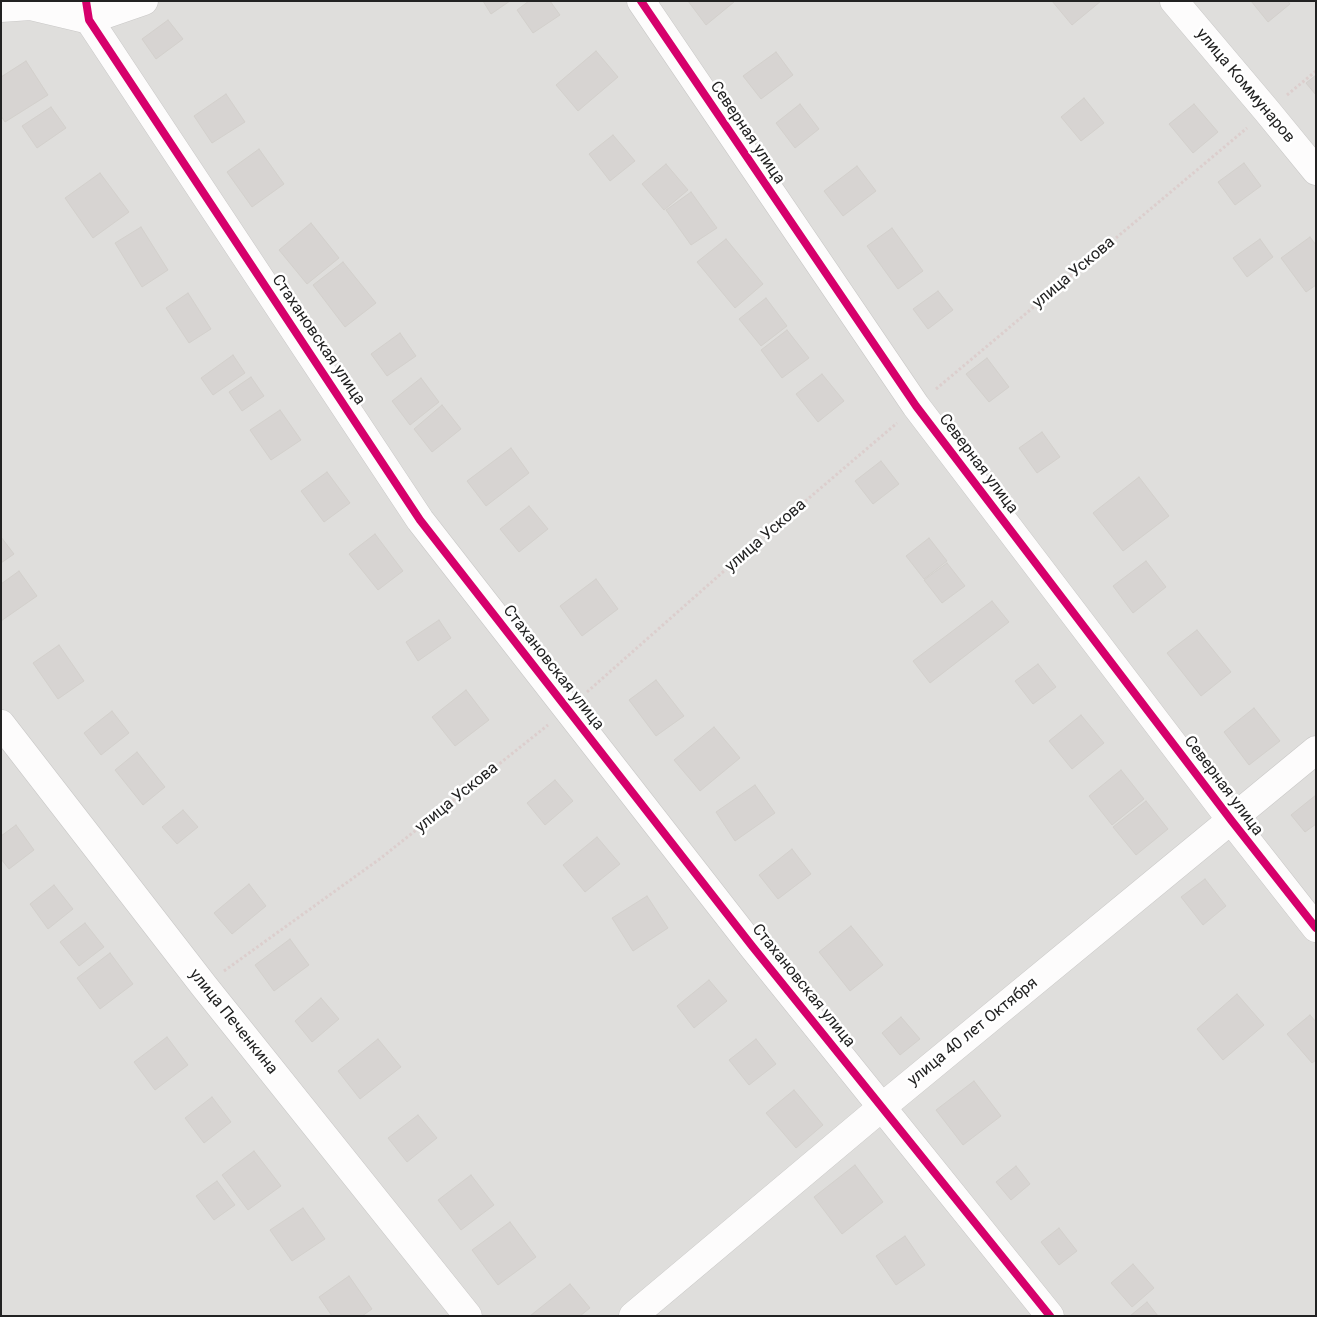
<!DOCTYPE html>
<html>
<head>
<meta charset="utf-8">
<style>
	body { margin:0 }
	#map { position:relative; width:1317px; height:1317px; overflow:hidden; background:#f0eeeb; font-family:Roboto,sans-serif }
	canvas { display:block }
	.frame { position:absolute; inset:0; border:2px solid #222; pointer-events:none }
</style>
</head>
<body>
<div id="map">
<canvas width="1317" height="1317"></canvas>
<div class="frame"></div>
</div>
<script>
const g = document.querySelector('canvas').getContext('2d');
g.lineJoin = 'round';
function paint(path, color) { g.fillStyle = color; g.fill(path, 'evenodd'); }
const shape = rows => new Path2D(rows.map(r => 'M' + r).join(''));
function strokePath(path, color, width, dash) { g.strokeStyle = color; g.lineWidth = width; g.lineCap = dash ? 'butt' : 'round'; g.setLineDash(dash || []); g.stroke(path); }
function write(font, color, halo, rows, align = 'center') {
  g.font = font + ' Roboto,sans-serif'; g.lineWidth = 5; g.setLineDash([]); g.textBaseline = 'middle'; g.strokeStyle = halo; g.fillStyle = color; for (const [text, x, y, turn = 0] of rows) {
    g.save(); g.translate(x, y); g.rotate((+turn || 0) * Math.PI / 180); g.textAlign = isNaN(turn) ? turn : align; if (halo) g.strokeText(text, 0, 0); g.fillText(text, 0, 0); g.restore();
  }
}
paint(shape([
	[1,1,1316,1,1316,1316,1,1316]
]), '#dfdedc');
const building = shape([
	[483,1,510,1,491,14,483,1],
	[529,1,550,1,560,15,533,33,517,10,529,1],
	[688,1,734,1,734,2,706,25,688,1],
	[1052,1,1101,1,1072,25,1052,1],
	[1251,1,1288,1,1290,4,1268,22,1251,1],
	[168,20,183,39,156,59,142,39,168,20],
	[596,51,618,77,578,111,556,85,596,51],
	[776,52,793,75,761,99,743,76,776,52],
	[26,61,48,95,5,122,1,116,1,77,26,61],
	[1316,75,1316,95,1306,83,1316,75],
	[226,94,245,122,212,143,194,116,226,94],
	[1084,98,1104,123,1081,141,1061,117,1084,98],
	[800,104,819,129,795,148,776,123,800,104],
	[1194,104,1218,132,1193,153,1169,124,1194,104],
	[51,107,66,128,37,148,22,126,51,107],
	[613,135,635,161,610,181,589,154,613,135],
	[259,149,284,184,252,207,227,172,259,149],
	[1244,163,1261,186,1235,205,1218,182,1244,163],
	[666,164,688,190,664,210,642,184,666,164],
	[857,166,876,191,843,216,824,191,857,166],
	[100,173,129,212,93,238,65,198,100,173],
	[691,192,717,228,691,245,666,210,691,192],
	[311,223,339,258,307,284,279,250,311,223],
	[141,227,168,270,142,287,115,243,141,227],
	[892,228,923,271,898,289,867,246,892,228],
	[1310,237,1316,245,1316,285,1306,292,1281,258,1310,237],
	[726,239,763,284,735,308,697,262,726,239],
	[1260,239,1273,257,1247,277,1233,258,1260,239],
	[343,262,376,303,345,327,313,285,343,262],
	[938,291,953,310,928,329,913,309,938,291],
	[188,293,211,329,189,343,166,308,188,293],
	[766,298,787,326,761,346,739,319,766,298],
	[787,330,809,358,782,378,761,350,787,330],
	[400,333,416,356,387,376,371,354,400,333],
	[233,355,245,373,213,395,201,378,233,355],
	[987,358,1009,387,989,402,966,374,987,358],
	[822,374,844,401,818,422,796,394,822,374],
	[251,377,264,396,242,411,229,392,251,377],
	[421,378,439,402,410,425,392,401,421,378],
	[442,405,461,429,432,452,414,429,442,405],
	[280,410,301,440,271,460,250,430,280,410],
	[1042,432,1060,457,1037,473,1019,448,1042,432],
	[511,448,529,473,486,506,467,481,511,448],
	[881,461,899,484,873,504,855,481,881,461],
	[327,472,350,503,324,522,301,491,327,472],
	[1139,477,1169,516,1123,551,1093,513,1139,477],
	[529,506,548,529,519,552,500,529,529,506],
	[375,534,403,571,378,590,349,554,375,534],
	[1,537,14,554,1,563,1,537],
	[929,538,947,561,924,579,906,556,929,538],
	[1146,561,1166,587,1133,613,1113,586,1146,561],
	[947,563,965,586,942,603,924,580,947,563],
	[19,571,37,596,1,621,1,584,19,571],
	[596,579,618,609,582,636,560,606,596,579],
	[992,601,1009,622,930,683,913,661,992,601],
	[439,620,451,638,418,661,406,642,439,620],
	[1197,630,1231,672,1201,696,1167,653,1197,630],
	[59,645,84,681,58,699,33,663,59,645],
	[1038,664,1056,687,1033,704,1015,681,1038,664],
	[656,680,684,716,656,736,629,700,656,680],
	[466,690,489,720,455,746,432,717,466,690],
	[1254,708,1280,741,1249,765,1224,732,1254,708],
	[112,711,129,733,101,755,84,733,112,711],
	[1081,715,1104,743,1072,769,1049,741,1081,715],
	[714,727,740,758,700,791,674,760,714,727],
	[137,752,165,787,143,805,115,770,137,752],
	[1121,770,1144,799,1112,825,1089,796,1121,770],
	[555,780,573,801,545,825,527,803,555,780],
	[755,785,775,813,735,841,716,812,755,785],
	[1316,795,1316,824,1305,832,1291,815,1316,795],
	[1146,801,1168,829,1136,855,1113,827,1146,801],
	[183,810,198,827,177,844,162,827,183,810],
	[16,825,34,850,9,869,1,859,1,836,16,825],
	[597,837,620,864,585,892,563,865,597,837],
	[792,849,811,874,778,899,759,875,792,849],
	[1205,879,1226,906,1203,925,1181,897,1205,879],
	[249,884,266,906,232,934,214,913,249,884],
	[54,885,73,909,48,929,30,904,54,885],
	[647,896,668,928,633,951,612,918,647,896],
	[85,923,104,947,79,966,60,942,85,923],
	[851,926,883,965,850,991,819,952,851,926],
	[290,939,309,965,274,991,255,965,290,939],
	[110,953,133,984,100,1009,77,978,110,953],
	[709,980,727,1001,694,1028,677,1006,709,980],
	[1237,994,1264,1025,1223,1060,1197,1029,1237,994],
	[321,998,339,1019,312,1042,295,1021,321,998],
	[1310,1015,1316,1022,1316,1060,1312,1063,1287,1034,1310,1015],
	[901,1017,920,1039,900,1055,882,1033,901,1017],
	[167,1037,188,1065,155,1090,134,1062,167,1037],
	[378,1039,401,1067,360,1099,338,1071,378,1039],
	[756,1039,776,1064,749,1085,729,1060,756,1039],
	[974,1081,1001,1116,963,1145,936,1110,974,1081],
	[794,1090,823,1125,796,1148,766,1113,794,1090],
	[212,1097,231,1122,204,1143,185,1118,212,1097],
	[418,1115,437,1138,407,1162,388,1138,418,1115],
	[254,1151,281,1186,248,1210,222,1175,254,1151],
	[855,1165,883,1202,842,1234,814,1197,855,1165],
	[1016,1166,1030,1184,1011,1200,996,1182,1016,1166],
	[471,1175,494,1205,461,1230,438,1200,471,1175],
	[217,1181,235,1205,214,1220,196,1196,217,1181],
	[303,1208,325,1239,292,1261,270,1230,303,1208],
	[510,1222,536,1257,498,1285,472,1250,510,1222],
	[1059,1228,1077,1251,1059,1265,1041,1242,1059,1228],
	[905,1236,925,1265,896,1285,876,1256,905,1236],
	[1133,1264,1154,1288,1132,1307,1111,1283,1133,1264],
	[349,1276,372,1309,362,1316,332,1316,319,1297,349,1276],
	[570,1284,590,1308,580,1316,530,1316,570,1284],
	[1147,1302,1158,1316,1130,1316,1147,1302]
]);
paint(building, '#d7d4d2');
strokePath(building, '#d3d0cc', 1);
const street = shape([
	[86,1,89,20,420,520,752,946,1050,1316],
	[641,1,916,406,1231,820,1316,928],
	[1174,1,1267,111,1316,171],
	[1,8,30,6,89,20,144,1],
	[1,724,204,986,468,1316],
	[633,1316,882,1107,1316,750]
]);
strokePath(street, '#c9c8c7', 29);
strokePath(shape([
	[1287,95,1316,71],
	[936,389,1247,128],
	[587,692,741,556,897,423],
	[224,971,381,858,548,725]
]), '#dccecd', 3, [2.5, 2.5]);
strokePath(street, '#fdfcfc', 28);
strokePath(shape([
	[86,1,89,20,420,520,752,946,1050,1316],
	[641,1,916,406,1231,820,1316,928]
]), '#d6006c', 8);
write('16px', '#222', '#fff', [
	["улица Коммунаров",1245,86,50],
	["Северная улица",747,133,56],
	["улица Ускова",1074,273,-40],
	["Стахановская улица",318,340,56],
	["Северная улица",978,464,53],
	["улица Ускова",766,536,-41],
	["Стахановская улица",553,668,52],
	["Северная улица",1223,786,53],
	["улица Ускова",457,798,-39],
	["Стахановская улица",803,986,51],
	["улица Печенкина",233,1022,51],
	["улица 40 лет Октября",973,1032,-39]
]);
</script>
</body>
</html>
